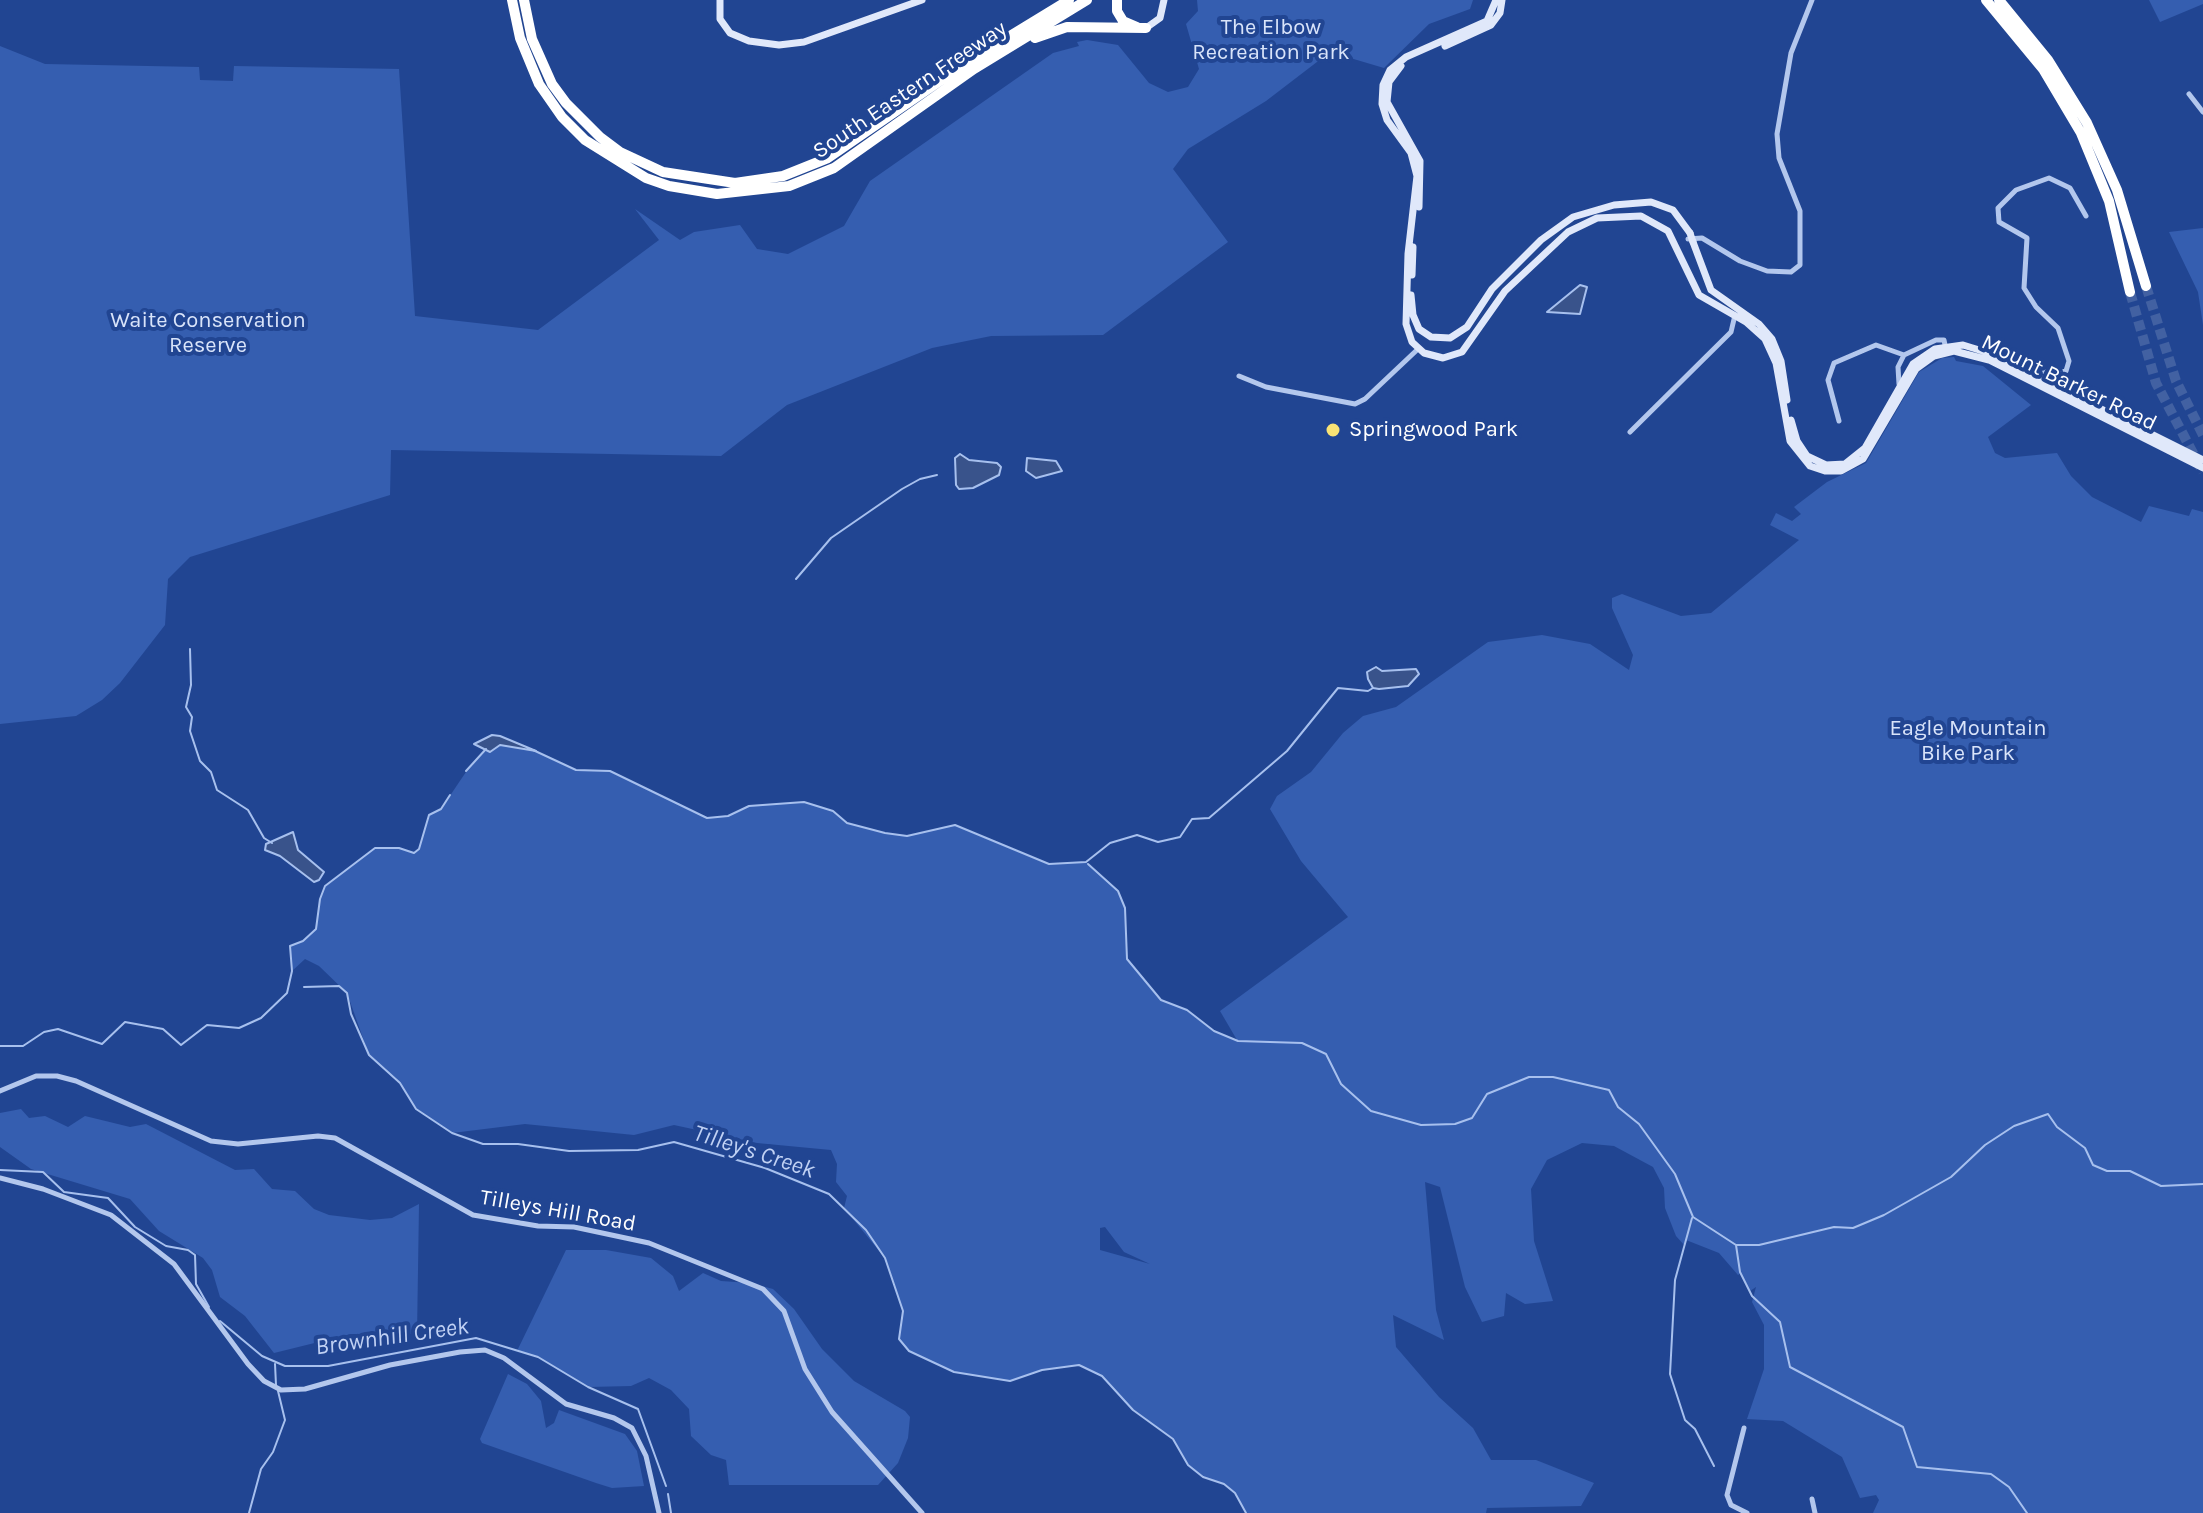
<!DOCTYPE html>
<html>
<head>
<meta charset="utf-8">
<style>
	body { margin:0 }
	canvas { display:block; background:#214592 }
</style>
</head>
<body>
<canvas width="2203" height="1513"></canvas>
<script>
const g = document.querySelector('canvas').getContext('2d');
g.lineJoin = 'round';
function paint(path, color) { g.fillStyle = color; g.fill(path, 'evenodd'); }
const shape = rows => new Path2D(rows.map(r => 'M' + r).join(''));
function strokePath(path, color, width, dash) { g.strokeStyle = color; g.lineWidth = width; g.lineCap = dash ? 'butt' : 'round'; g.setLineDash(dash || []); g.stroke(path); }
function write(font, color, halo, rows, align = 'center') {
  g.font = font + ' Karla,sans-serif'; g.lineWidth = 8; g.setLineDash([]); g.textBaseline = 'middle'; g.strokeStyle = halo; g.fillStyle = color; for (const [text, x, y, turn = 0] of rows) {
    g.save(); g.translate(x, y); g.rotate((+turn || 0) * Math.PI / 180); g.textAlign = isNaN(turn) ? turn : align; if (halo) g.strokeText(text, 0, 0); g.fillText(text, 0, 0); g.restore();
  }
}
paint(shape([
	[1197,0,1473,0,1470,9,1429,24,1384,68,1330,52,1266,101,1188,149,1173,169,1228,242,1103,335,991,336,932,348,787,405,721,456,391,450,390,495,190,557,168,579,165,625,120,683,102,700,76,716,0,724,0,46,45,64,199,67,200,80,233,81,234,66,399,69,415,316,538,330,659,240,635,209,680,240,694,232,740,225,757,249,788,254,844,226,870,181,1053,53,1079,46,1077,42,1087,40,1118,45,1149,83,1168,92,1188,87,1199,69,1186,24,1198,11],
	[2149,0,2203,0,2203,4,2160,22],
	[2203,228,2203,325,2198,292,2169,232],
	[1954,357,1956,361,1983,366,2031,405,1988,437,1995,453,2005,458,2057,453,2071,476,2092,497,2141,522,2149,506,2189,516,2192,509,2203,512,2203,1513,1873,1513,1879,1500,1876,1495,1860,1498,1842,1457,1783,1421,1747,1419,1764,1369,1764,1325,1752,1302,1756,1287,1750,1291,1741,1273,1738,1275,1719,1253,1686,1240,1685,1246,1676,1236,1665,1208,1664,1188,1653,1167,1614,1146,1582,1143,1547,1160,1531,1189,1534,1241,1553,1301,1525,1304,1506,1293,1504,1316,1482,1322,1465,1287,1440,1187,1425,1182,1436,1310,1444,1340,1393,1315,1396,1347,1439,1397,1473,1428,1491,1460,1536,1460,1594,1483,1581,1506,1487,1508,1486,1513,1246,1513,1235,1493,1224,1484,1203,1477,1189,1466,1173,1439,1133,1410,1102,1376,1080,1365,1042,1370,1010,1381,954,1372,909,1351,899,1339,903,1311,885,1258,844,1208,847,1196,836,1182,837,1164,831,1150,757,1143,674,1125,634,1135,525,1124,452,1133,416,1109,400,1083,369,1055,347,993,319,966,305,959,292,971,290,946,303,941,316,929,320,899,325,886,375,848,399,848,414,853,419,849,429,815,441,809,468,769,485,751,490,752,500,745,536,751,576,770,610,771,707,818,728,816,749,806,804,802,833,811,847,823,885,833,907,836,955,825,1049,864,1086,862,1118,891,1125,908,1127,959,1161,1000,1187,1010,1214,1031,1237,1040,1220,1011,1348,917,1301,861,1270,809,1277,796,1311,772,1343,733,1363,716,1396,707,1488,642,1542,635,1590,644,1629,670,1633,655,1612,608,1612,598,1622,594,1681,616,1711,613,1799,540,1770,525,1776,513,1792,521,1801,514,1794,507,1827,482,1866,463,1919,372,1942,358],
	[1105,1227,1124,1252,1150,1264,1100,1250,1100,1228],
	[21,1109,29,1118,45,1116,68,1127,85,1116,130,1127,146,1124,235,1170,254,1169,272,1189,295,1191,314,1209,329,1215,370,1220,392,1218,419,1204,417,1334,351,1334,274,1353,245,1316,220,1297,212,1270,203,1258,159,1231,130,1199,31,1169,0,1147,0,1113],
	[566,1250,606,1250,651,1258,673,1276,679,1291,703,1273,721,1281,750,1283,773,1289,794,1309,822,1349,854,1381,905,1411,910,1417,908,1438,898,1463,878,1485,729,1485,726,1460,711,1455,691,1436,689,1409,671,1390,649,1378,631,1386,588,1387,538,1357,517,1351],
	[508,1374,527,1384,541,1401,546,1428,554,1423,559,1410,625,1434,637,1451,644,1486,612,1488,596,1483,482,1443,480,1439]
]), '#355eb0');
const water = shape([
	[1580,285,1587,287,1580,314,1547,312,1580,285],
	[960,454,969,460,997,463,1001,467,999,475,973,488,959,489,956,485,955,458,960,454],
	[1027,458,1056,461,1062,471,1036,478,1026,471,1027,458],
	[1376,667,1382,671,1416,669,1419,674,1408,686,1379,689,1373,688,1368,679,1367,672,1376,667],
	[492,735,500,736,536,751,500,745,490,752,474,744,492,735],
	[293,832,298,850,324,872,319,880,314,882,280,856,265,850,266,844,293,832]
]);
paint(water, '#39538b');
strokePath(water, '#a7c0ee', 2);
strokePath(shape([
	[796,579,831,538,902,489,920,479,937,475],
	[190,649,191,685,186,707,192,717,190,731,200,761,211,772,217,790,248,810,264,838,272,843],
	[533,750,576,770,610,771,707,818,728,816,749,806,804,802,833,811,847,823,885,833,907,836,955,825,1049,864,1086,862,1110,843,1137,835,1158,842,1180,837,1192,819,1209,818,1287,751,1338,688,1368,691,1373,688],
	[466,771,486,749],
	[1088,864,1118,891,1125,908,1127,959,1161,1000,1187,1010,1214,1031,1238,1041,1302,1043,1326,1054,1341,1084,1371,1111,1421,1125,1455,1124,1472,1118,1487,1094,1529,1077,1553,1077,1609,1090,1618,1107,1639,1124,1675,1174,1693,1217,1736,1245,1759,1245,1834,1227,1853,1228,1884,1215,1951,1177,1985,1145,2014,1126,2048,1114,2057,1127,2085,1148,2093,1165,2107,1171,2130,1171,2161,1186,2203,1184],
	[304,987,339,986,347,993,351,1014,369,1055,400,1083,416,1109,452,1133,483,1144,518,1144,569,1151,638,1150,674,1142,765,1168,829,1194,866,1230,885,1258,903,1311,899,1339,909,1351,954,1372,1010,1381,1042,1370,1079,1365,1102,1376,1133,1410,1173,1439,1188,1465,1203,1477,1224,1484,1235,1493,1246,1513],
	[0,1046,23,1046,44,1032,58,1029,102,1044,125,1022,163,1029,181,1045,207,1025,239,1028,261,1018,287,993,292,971,290,946,303,941,316,929,320,899,325,886,375,848,399,848,414,853,419,849,429,815,441,809,450,795],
	[0,1170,43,1172,64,1192,108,1198,135,1227,166,1246,188,1250,195,1255,196,1284,209,1307],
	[1692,1218,1675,1280,1670,1374,1685,1420,1695,1429,1714,1466],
	[1736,1245,1740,1272,1752,1296,1780,1322,1790,1367,1903,1427,1917,1467,1991,1474,2009,1487,2027,1513],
	[220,1321,262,1356,285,1366,328,1366,476,1338,538,1357,588,1387,638,1409,666,1486],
	[275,1364,276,1385],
	[668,1494,671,1513],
	[249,1513,261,1469,273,1452,285,1420,278,1391]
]), '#a7c0ee', 2);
strokePath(shape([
	[2146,286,2176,381,2203,435],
	[2130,292,2156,383,2203,472]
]), '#4261a2', 10, [10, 5]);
strokePath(shape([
	[2189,94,2203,112],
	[1688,239,1702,238,1740,261,1767,271,1791,272,1800,265,1800,211,1779,158,1777,134,1791,53,1812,0],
	[2016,368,2025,363,2045,372,2061,372,2066,371,2069,361,2058,328,2036,307,2024,288,2027,238,1999,222,1998,208,2016,190,2049,178,2070,188,2086,216],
	[1239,376,1266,387,1355,404,1365,399,1418,349],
	[1899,384,1898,367,1904,355,1936,340,1944,340,1946,350],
	[1839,421,1828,380,1834,363,1876,345,1904,355],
	[1630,432,1731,332,1735,315],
	[0,1091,36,1076,57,1076,76,1081,211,1141,238,1144,318,1136,335,1138,473,1215,538,1226,574,1227,649,1243,763,1289,784,1311,805,1369,832,1412,922,1513],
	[0,1178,43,1189,111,1215,174,1264,248,1364,264,1381,281,1390,305,1389,390,1365,460,1352,485,1350,504,1358,566,1404,614,1418,632,1428,646,1456,659,1513],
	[1744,1428,1727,1495,1731,1505,1747,1513],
	[1812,1499,1815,1513]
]), '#b3c7ed', 5);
strokePath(shape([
	[720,0,720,19,730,33,749,41,779,45,804,42,922,0],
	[1496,0,1487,21,1406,57,1390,70,1383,85,1382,104,1387,120,1411,153,1417,176,1408,254,1406,324,1412,342,1424,353,1443,358,1462,352,1505,291,1568,232,1597,218,1641,216,1668,231,1699,295,1746,322,1765,339,1776,363,1790,441,1810,466,1825,471,1841,471,1863,459,1916,369,1934,356,1954,351,1989,360,2203,468],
	[1146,28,1160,18,1164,0],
	[1445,46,1491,25,1500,13,1502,0],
	[1401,66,1389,82,1387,102,1420,161,1419,207],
	[1693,242,1711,290,1759,324,1772,339,1781,361,1787,400],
	[1412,275,1413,247],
	[1411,295,1413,315,1419,329,1431,337,1450,338,1467,327,1492,289,1541,240,1573,217,1614,205,1651,202,1673,210,1690,233],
	[1791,420,1797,441,1807,456,1826,465,1845,464,1865,448,1913,364,1935,349,1963,345,1989,353,2203,460]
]), '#e0e8fa', 7);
strokePath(shape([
	[512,0,520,38,539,84,562,117,585,140,646,178,669,186,717,194,789,186,834,168,974,69,1087,0],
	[524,0,532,39,552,84,566,103,600,137,620,152,663,172,735,183,783,176,828,158,969,61,1069,0],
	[1117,0,1117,11,1123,21,1137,27],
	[1986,0,2043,69,2081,133,2109,201,2130,292],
	[1999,0,2048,60,2087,123,2117,190,2146,286],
	[1035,38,1067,27,1146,28]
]), '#fff', 10);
strokePath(shape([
	[1690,233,1693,242]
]), '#e0e8fa', 7);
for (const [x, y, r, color] of [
	[1333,430,8,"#f9e375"]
]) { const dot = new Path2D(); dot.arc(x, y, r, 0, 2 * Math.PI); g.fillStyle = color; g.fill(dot); strokePath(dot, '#214592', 3); }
write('22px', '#d9e4fa', '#214592', [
	["The Elbow",1271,28],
	["Recreation Park",1271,53],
	["Waite Conservation",208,321],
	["Reserve",208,346],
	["Eagle Mountain",1968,729],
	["Bike Park",1968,754]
]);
write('22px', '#fff', '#214592', [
	["South Eastern Freeway",910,90,-34],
	["Mount Barker Road",2069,383,26],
	["Tilleys Hill Road",558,1211,10]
]);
write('22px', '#fff', '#214592', [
	["Springwood Park",1349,430]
], 'left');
write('italic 24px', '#c0d1f4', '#214592', [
	["Tilley's Creek",754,1152,18],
	["Brownhill Creek",392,1337,-8]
]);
</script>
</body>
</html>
